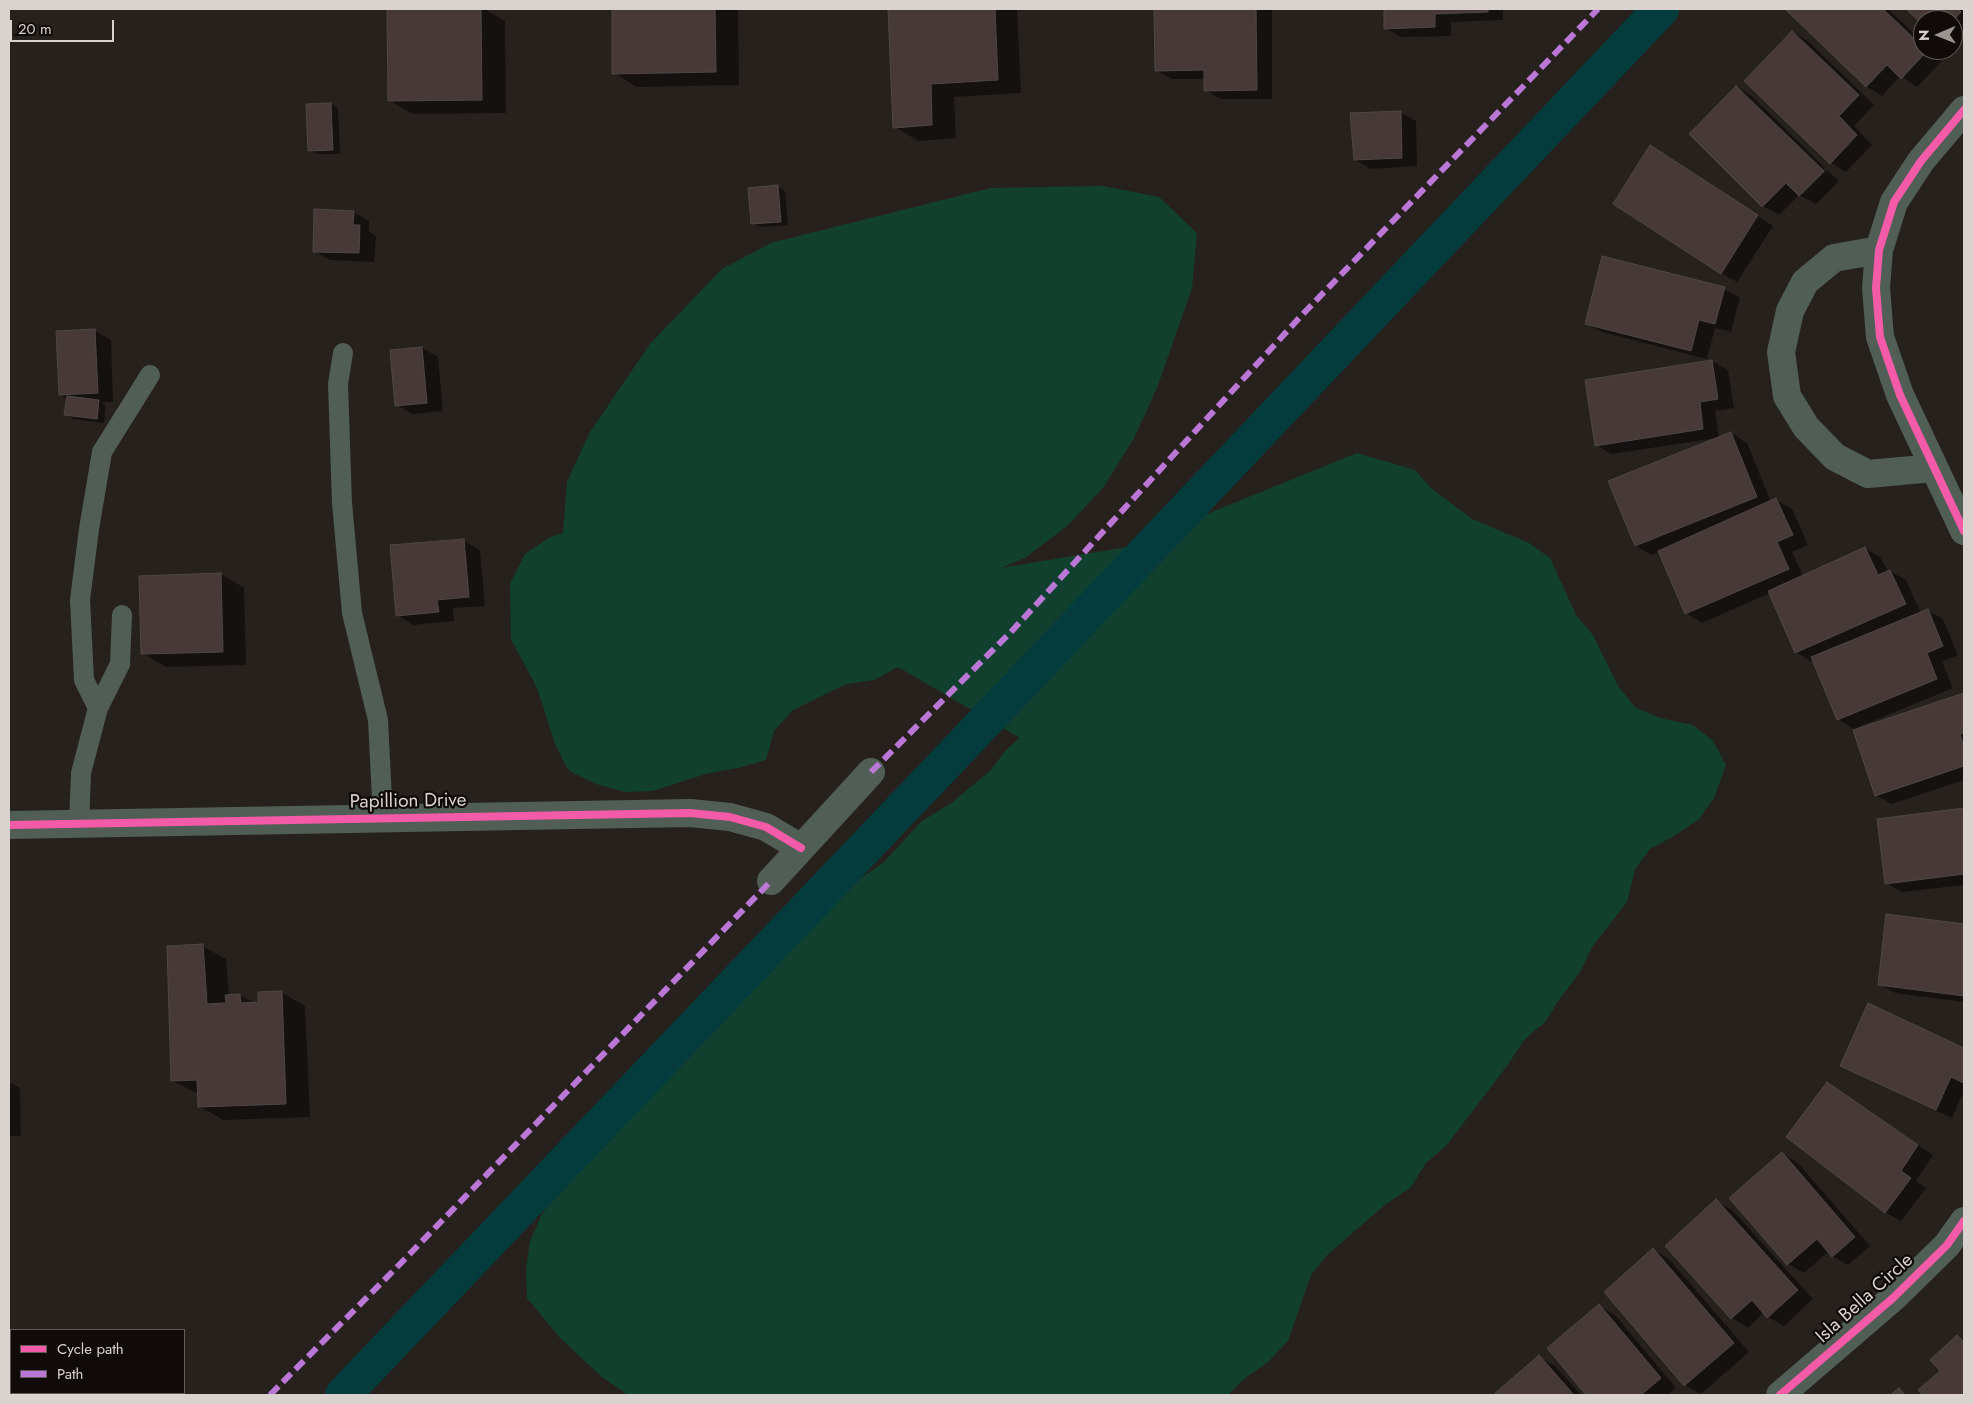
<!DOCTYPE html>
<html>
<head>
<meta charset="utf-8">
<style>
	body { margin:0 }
	#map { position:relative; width:1973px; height:1404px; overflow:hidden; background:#27211e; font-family:Jost,sans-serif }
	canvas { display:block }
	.frame { position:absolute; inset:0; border:10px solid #dad2ce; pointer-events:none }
	.legend { position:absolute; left:10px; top:1329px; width:175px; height:65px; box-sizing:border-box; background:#100b08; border:1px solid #615b57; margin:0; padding:6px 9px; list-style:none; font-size:15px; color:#dad2ce }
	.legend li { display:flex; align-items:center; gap:10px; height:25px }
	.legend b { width:25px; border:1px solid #615b57 }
	.north { position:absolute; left:1913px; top:10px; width:50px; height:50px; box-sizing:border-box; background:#100b08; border:1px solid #615b57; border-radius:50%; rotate:269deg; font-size:14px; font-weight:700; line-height:20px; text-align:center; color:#dad2ce }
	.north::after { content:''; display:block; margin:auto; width:18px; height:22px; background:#9b9490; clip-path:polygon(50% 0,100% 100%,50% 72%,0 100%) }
	.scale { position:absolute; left:10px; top:20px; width:104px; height:22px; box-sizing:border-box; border:2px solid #dad2ce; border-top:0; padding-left:6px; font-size:15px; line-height:18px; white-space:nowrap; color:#dad2ce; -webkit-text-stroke:4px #100b08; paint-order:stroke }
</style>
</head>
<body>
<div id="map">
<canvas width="1973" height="1404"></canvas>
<div class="frame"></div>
<ul class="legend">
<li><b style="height:6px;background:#f35aa7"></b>Cycle path</li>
<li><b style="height:6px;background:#ba77d6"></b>Path</li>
</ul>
<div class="north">N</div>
<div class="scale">20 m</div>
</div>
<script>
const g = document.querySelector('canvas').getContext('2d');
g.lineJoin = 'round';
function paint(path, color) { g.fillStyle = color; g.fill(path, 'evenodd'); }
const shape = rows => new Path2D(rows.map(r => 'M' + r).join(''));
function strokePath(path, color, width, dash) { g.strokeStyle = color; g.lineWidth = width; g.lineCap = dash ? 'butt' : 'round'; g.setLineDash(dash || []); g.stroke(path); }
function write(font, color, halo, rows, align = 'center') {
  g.font = font + ' Jost,sans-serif'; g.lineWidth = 4.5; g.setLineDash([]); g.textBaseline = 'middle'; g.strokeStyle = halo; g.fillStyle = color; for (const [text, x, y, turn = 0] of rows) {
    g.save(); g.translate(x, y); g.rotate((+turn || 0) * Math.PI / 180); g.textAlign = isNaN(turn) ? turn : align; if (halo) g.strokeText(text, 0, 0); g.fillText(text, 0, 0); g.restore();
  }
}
paint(shape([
	[1103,186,1159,197,1197,233,1192,288,1157,388,1134,438,1103,488,1067,526,1025,558,1000,568,1164,541,1175,527,1357,453,1415,470,1431,488,1472,519,1529,543,1550,558,1576,615,1593,635,1618,686,1635,707,1660,718,1693,725,1713,741,1726,765,1714,798,1699,819,1674,836,1650,849,1635,869,1627,902,1592,947,1580,972,1561,997,1545,1022,1525,1039,1509,1063,1462,1125,1446,1146,1426,1163,1411,1187,1386,1204,1327,1255,1311,1275,1288,1341,1268,1362,1244,1379,1228,1395,628,1395,602,1377,560,1338,527,1298,526,1270,530,1241,541,1216,557,1191,589,1150,608,1133,656,1071,676,1050,704,1041,755,975,819,917,834,892,858,880,883,863,922,821,950,804,990,771,1006,750,1020,738,898,667,874,680,846,684,793,710,774,731,766,760,738,768,709,773,653,791,625,792,596,784,571,772,567,768,555,744,537,688,511,639,510,583,525,554,550,537,563,533,567,482,590,432,650,344,722,269,771,243,991,188]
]), '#11412e');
paint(shape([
	[388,9,484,9,505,21,506,113,413,114,390,101],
	[645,9,738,9,739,85,637,87,614,73],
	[889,9,1017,9,1021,93,954,97,956,138,918,141,895,127],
	[1155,9,1272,9,1272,99,1221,99,1205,90,1205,79,1172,79,1156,70],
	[1385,9,1503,9,1503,20,1451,22,1451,36,1401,37,1385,28],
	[1789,9,1888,9,1923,42,1923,50,1931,50,1942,61,1917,87,1900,76,1882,96,1866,86,1787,10],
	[1907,9,1964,9,1964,34,1953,46,1953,20,1923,20,1923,23],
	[1793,32,1808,41,1874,105,1854,126,1872,145,1846,172,1830,162],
	[1736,87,1752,96,1825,168,1800,194,1803,194,1827,170,1839,181,1816,204,1799,195,1779,215,1763,206],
	[331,104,338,108,340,154,317,154,309,150],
	[1400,112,1416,121,1417,166,1371,169,1355,160],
	[1666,156,1773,226,1737,282,1721,273],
	[778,187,785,191,788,225,760,227,752,223],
	[353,212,369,221,369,232,376,236,374,262,330,260,314,251],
	[1724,289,1740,298,1731,332,1715,328,1707,359,1602,332,1586,323],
	[95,331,111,340,113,402,101,402,106,406,104,423,73,419,66,414,68,399,60,394],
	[422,348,438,357,443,411,412,414,397,405],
	[1712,361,1728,370,1734,408,1715,411,1719,438,1731,433,1747,443,1771,502,1776,500,1792,509,1808,545,1792,552,1803,576,1865,548,1881,558,1888,572,1890,571,1906,580,1921,613,1927,610,1943,619,1958,655,1942,662,1953,688,1854,729,1838,719,1814,661,1812,662,1796,652,1770,593,1702,623,1686,613,1660,552,1652,555,1636,546,1717,438,1612,454,1596,445],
	[464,541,480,550,485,606,453,608,454,621,413,625,397,615],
	[221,574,244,588,246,665,166,667,142,653],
	[1964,694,1964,780,1892,804,1876,795,1855,731],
	[1964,809,1964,885,1902,892,1886,883,1878,820],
	[1888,916,1964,925,1964,1002,1895,993,1879,984],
	[202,946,226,959,229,996,240,995,254,1003,260,1003,281,992,305,1006,310,1117,223,1120,199,1106,199,1094,172,1081],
	[1868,1005,1964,1049,1964,1091,1952,1118,1857,1074,1841,1065],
	[9,1082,20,1088,21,1136,9,1136],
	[1827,1084,1933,1155,1916,1181,1926,1188,1901,1221,1885,1212],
	[1782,1153,1798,1163,1870,1246,1848,1265,1832,1256,1829,1251,1804,1273,1788,1264],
	[1716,1201,1732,1210,1813,1299,1784,1326,1768,1317,1764,1312,1748,1328,1732,1318,1667,1246],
	[1654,1250,1669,1259,1749,1352,1701,1394,1685,1385],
	[1599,1306,1615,1315,1676,1388,1667,1395,1587,1395,1548,1349],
	[1958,1336,1964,1340,1964,1395,1925,1395,1920,1390,1941,1371],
	[1539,1357,1555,1366,1581,1395,1495,1395]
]), '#0007');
strokePath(shape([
	[343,1395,960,748,1661,9]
]), '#043b3c', 36);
const building = shape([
	[387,9,481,9,482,100,388,101,387,9],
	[612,9,715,9,716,72,612,74,612,9],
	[888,9,995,9,998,80,931,84,932,125,893,128,888,9],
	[1154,9,1256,9,1257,90,1204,91,1204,70,1155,71,1154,9],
	[1384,9,1488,9,1488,12,1435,14,1435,27,1384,29,1384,9],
	[1787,9,1883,9,1923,47,1923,50,1927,51,1901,79,1887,65,1866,87,1786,10,1787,9],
	[1906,9,1958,9,1961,12,1953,21,1923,20,1923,25,1906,9],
	[1792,31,1859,95,1839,116,1857,135,1830,164,1744,81,1792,31],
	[1736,86,1824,171,1799,196,1786,183,1762,207,1689,134,1736,86],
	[331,103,333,150,308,151,306,104,331,103],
	[1401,111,1402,158,1354,160,1350,113,1401,111],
	[1650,145,1758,215,1721,274,1613,204,1650,145],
	[778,185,781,222,751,224,748,188,778,185],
	[314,209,354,211,353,225,360,225,359,253,313,252,314,209],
	[1602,256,1725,287,1715,324,1699,320,1691,351,1585,324,1602,256],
	[95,329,98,393,59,395,56,331,95,329],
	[422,347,427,403,395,406,390,350,422,347],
	[1712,360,1718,399,1700,402,1703,429,1595,446,1585,380,1712,360],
	[67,396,99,400,97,419,64,415,67,396],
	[1731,432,1757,497,1635,546,1608,481,1731,432],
	[1776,498,1793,535,1777,542,1789,569,1685,614,1658,551,1776,498],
	[464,539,469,597,437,600,439,612,396,616,390,545,464,539],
	[1865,547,1878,575,1890,570,1906,604,1795,653,1768,591,1865,547],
	[221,573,223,652,141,654,139,576,221,573],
	[1928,609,1943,646,1927,653,1937,679,1837,720,1811,657,1928,609],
	[1964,693,1964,733,1960,734,1964,748,1964,766,1875,796,1853,730,1964,693],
	[1964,808,1964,874,1885,884,1877,819,1964,808],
	[1886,914,1964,924,1964,996,1878,985,1886,914],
	[203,944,207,1004,226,1003,225,995,240,994,241,1003,258,1002,258,992,282,991,286,1104,198,1107,197,1080,171,1081,167,946,203,944],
	[1868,1003,1964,1048,1964,1083,1951,1077,1936,1110,1840,1066,1868,1003],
	[1827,1082,1918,1145,1901,1171,1911,1178,1885,1213,1786,1137,1827,1082],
	[1782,1152,1855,1237,1832,1257,1817,1239,1787,1265,1729,1198,1782,1152],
	[1716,1199,1798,1290,1767,1318,1752,1300,1731,1319,1665,1246,1716,1199],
	[1653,1248,1734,1343,1684,1386,1604,1292,1653,1248],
	[1599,1304,1661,1378,1641,1395,1586,1395,1547,1348,1599,1304],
	[1957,1335,1964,1342,1964,1395,1923,1395,1918,1390,1940,1371,1930,1360,1957,1335],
	[1539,1355,1574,1395,1493,1395,1539,1355],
	[1899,1388,1905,1395,1890,1395,1899,1388]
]);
paint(building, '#473937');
strokePath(building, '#4d4746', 1);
strokePath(shape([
	[343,353,338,384,342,503,352,613,378,720,383,819],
	[98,708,84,680,80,600,89,529,102,452,150,375],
	[79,825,81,773,98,708,120,664,122,615]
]), '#515e55', 20);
strokePath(shape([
	[1964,110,1921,161,1894,202,1879,250,1876,288,1880,337,1900,395,1964,531],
	[1879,250,1834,258,1805,282,1790,311,1781,352,1787,396,1806,427,1835,457,1868,474,1934,468],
	[9,825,690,813,730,817,766,827,801,848],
	[771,881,871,772],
	[1780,1395,1893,1298,1947,1245,1964,1221]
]), '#515e55', 28);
strokePath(shape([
	[871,772,1011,632,1301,316,1598,9],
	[270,1395,402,1262,771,881]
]), '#ba77d6', 6, [12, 6]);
strokePath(shape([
	[1964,110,1921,161,1894,202,1879,250,1876,288,1880,337,1900,395,1964,531],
	[9,825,690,813,730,817,766,827,801,848],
	[1780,1395,1893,1298,1947,1245,1964,1221]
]), '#f35aa7', 8);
write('19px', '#dad2ce', '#100b08', [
	["Papillion Drive",408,802,-1],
	["Isla Bella Circle",1865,1299,-42]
]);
</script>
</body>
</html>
